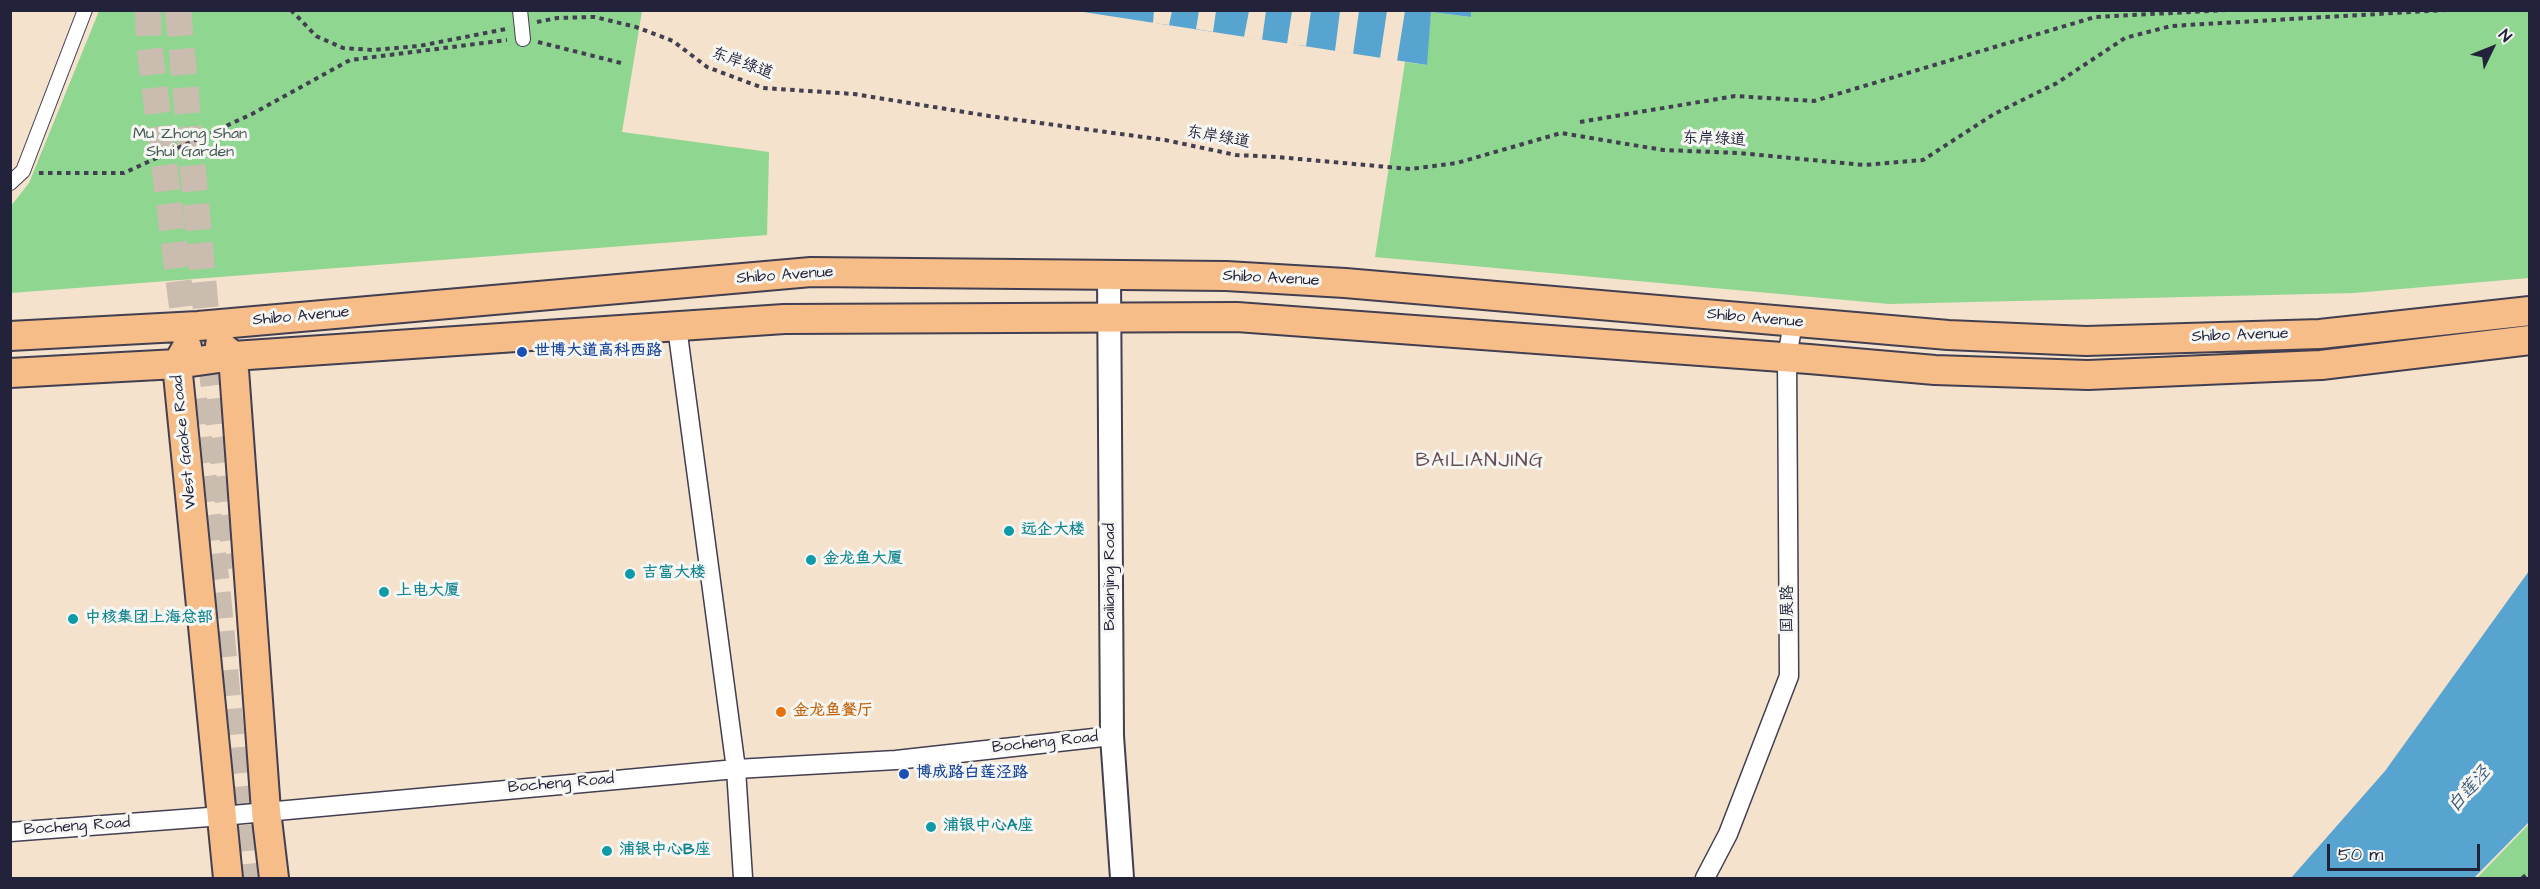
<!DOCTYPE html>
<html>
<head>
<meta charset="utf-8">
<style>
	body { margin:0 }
	#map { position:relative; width:2540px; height:889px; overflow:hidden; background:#f5e2cd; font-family:"Architects Daughter",sans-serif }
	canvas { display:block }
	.frame { position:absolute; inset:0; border:12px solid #22223b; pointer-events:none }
	.north { position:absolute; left:2462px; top:18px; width:60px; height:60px; -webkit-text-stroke:4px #f6f6f2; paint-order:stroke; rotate:47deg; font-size:16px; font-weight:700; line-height:24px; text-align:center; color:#22223b }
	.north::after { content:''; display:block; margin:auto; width:21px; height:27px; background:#22223b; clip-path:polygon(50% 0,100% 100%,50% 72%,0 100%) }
	.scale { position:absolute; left:2327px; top:844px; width:153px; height:27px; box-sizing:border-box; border:3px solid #22223b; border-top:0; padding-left:8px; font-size:18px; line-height:21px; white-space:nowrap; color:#22223b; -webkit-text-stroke:4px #f6f6f2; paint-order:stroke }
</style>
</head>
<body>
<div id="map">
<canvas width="2540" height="889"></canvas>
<div class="frame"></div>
<div class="north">N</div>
<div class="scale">50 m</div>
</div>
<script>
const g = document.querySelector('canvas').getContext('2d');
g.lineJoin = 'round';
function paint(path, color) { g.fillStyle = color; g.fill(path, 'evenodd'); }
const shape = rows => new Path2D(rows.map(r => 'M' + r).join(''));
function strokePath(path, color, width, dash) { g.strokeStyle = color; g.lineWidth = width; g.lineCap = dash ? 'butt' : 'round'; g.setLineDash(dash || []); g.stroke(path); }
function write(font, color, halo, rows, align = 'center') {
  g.font = font + ' "Architects Daughter","LXGW WenKai TC",sans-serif'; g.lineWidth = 6; g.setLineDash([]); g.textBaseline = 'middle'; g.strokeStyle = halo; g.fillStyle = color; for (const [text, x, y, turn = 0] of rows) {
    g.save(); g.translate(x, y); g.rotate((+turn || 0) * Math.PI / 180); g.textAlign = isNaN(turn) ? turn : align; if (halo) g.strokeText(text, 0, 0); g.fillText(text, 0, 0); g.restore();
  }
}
paint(shape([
	[1471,10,2529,11,2529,278,2354,293,1889,304,1375,257,1405,62,1426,65,1431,12,1470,17],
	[99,11,642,11,622,132,769,152,767,235,11,293,11,206,29,183],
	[2529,824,2529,878,2477,878]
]), '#8fd690');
paint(shape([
	[1077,11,1471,11,1471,17,1431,12,1427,65],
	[2529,571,2529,822,2474,878,2291,878,2385,771]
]), '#58a4d0');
paint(shape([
	[1154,11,1172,11,1169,25,1153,23],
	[1199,11,1216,11,1213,32,1196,29],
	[1249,11,1266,11,1262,40,1244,37],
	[1292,11,1311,11,1306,46,1287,44],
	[1340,11,1359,11,1353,54,1335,51],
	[1387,11,1405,11,1397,61,1380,58]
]), '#f5e2cd');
strokePath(shape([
	[148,10,149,44,187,347],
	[178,10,211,364,236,568],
	[194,399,217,585,245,878]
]), '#cbbcb0', 26, [26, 13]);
const pedestrian = shape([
	[520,10,523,39],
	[10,183,23,171,85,10]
]);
const minor = shape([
	[677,327,736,769,743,878],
	[10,832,222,816,736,769,896,760,1112,736],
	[1705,878,1728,834,1789,676,1787,357,1793,323]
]);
const tertiary = shape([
	[1109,275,1112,736,1122,878]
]);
const primary = shape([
	[10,336,198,326,811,272,1226,276,1345,283,1948,335,2086,341,2320,334,2530,311],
	[220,345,233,356,266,811,274,878],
	[187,347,177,364,228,878],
	[10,373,177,364,233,356,784,319,1237,317,1809,359,1935,370,2088,375,2321,365,2530,340]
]);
strokePath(pedestrian, '#423f51', 16);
strokePath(minor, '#423f51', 21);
strokePath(tertiary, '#423f51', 26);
strokePath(primary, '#423f51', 32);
strokePath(shape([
	[291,10,316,36,343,48,373,50,419,46,506,29],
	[537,22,557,18,595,17,636,27,673,41,707,67,763,88,854,94,989,116,1165,140,1236,155,1277,157,1410,169,1457,163,1561,133,1663,150,1739,153,1864,165,1923,160,1994,114,2057,83,2125,38,2171,26,2446,10],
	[538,42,621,63],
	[1580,122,1735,96,1814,101,2095,17,2228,10],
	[39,173,124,173,252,114,350,60,507,40],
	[2522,878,2530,872]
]), '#423f51', 4, [4.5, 4.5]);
strokePath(pedestrian, '#fff', 14);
strokePath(minor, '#fff', 18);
strokePath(tertiary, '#fff', 22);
strokePath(primary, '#f7bd88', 28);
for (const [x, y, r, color] of [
	[522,352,6,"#1a4fb4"],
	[1009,531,6,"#0f9aa8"],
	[811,560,6,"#0f9aa8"],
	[630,574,6,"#0f9aa8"],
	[384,592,6,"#0f9aa8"],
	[73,619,6,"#0f9aa8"],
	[781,712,6,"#e8710a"],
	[904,774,6,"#1a4fb4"],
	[931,827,6,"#0f9aa8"],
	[607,851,6,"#0f9aa8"]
]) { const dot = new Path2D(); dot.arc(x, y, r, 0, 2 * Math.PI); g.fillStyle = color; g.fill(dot); strokePath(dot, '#f6f6f2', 2); }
write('16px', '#22223b', '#f6f6f2', [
	["东岸绿道",742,64,20],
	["东岸绿道",1218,138,10],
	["东岸绿道",1714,140,2],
	["Shibo Avenue",785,276,-4],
	["Shibo Avenue",1271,279,3],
	["Shibo Avenue",301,317,-5],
	["Shibo Avenue",1755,319,5],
	["Shibo Avenue",2240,336,-2],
	["West Gaoke Road",185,442,-96],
	["Bailianjing Road",1111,577,-90],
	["国展路",1789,609,-90],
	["Bocheng Road",1045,743,-6],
	["Bocheng Road",561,784,-5],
	["Bocheng Road",77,827,-4]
]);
write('16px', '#435854', '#f6f6f2', [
	["Mu Zhong Shan",190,135],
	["Shui Garden",190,153]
]);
write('bold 16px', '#164399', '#f6f6f2', [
	["世博大道高科西路",534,352],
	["博成路白莲泾路",916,774]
], 'left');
write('bold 16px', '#0d838f', '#f6f6f2', [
	["远企大楼",1021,531],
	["金龙鱼大厦",823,560],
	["吉富大楼",642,574],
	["上电大厦",396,592],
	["中核集团上海总部",85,619],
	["浦银中心A座",943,827],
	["浦银中心B座",619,851]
], 'left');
write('bold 16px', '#c56008', '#f6f6f2', [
	["金龙鱼餐厅",793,712]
], 'left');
write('italic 18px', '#385677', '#f6f6f2', [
	["白莲泾",2470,790,-49]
]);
g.letterSpacing = '1.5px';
write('20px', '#694d54', '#f6f6f2', [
	["BAILIANJING",1480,462]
]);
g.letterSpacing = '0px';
</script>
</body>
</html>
